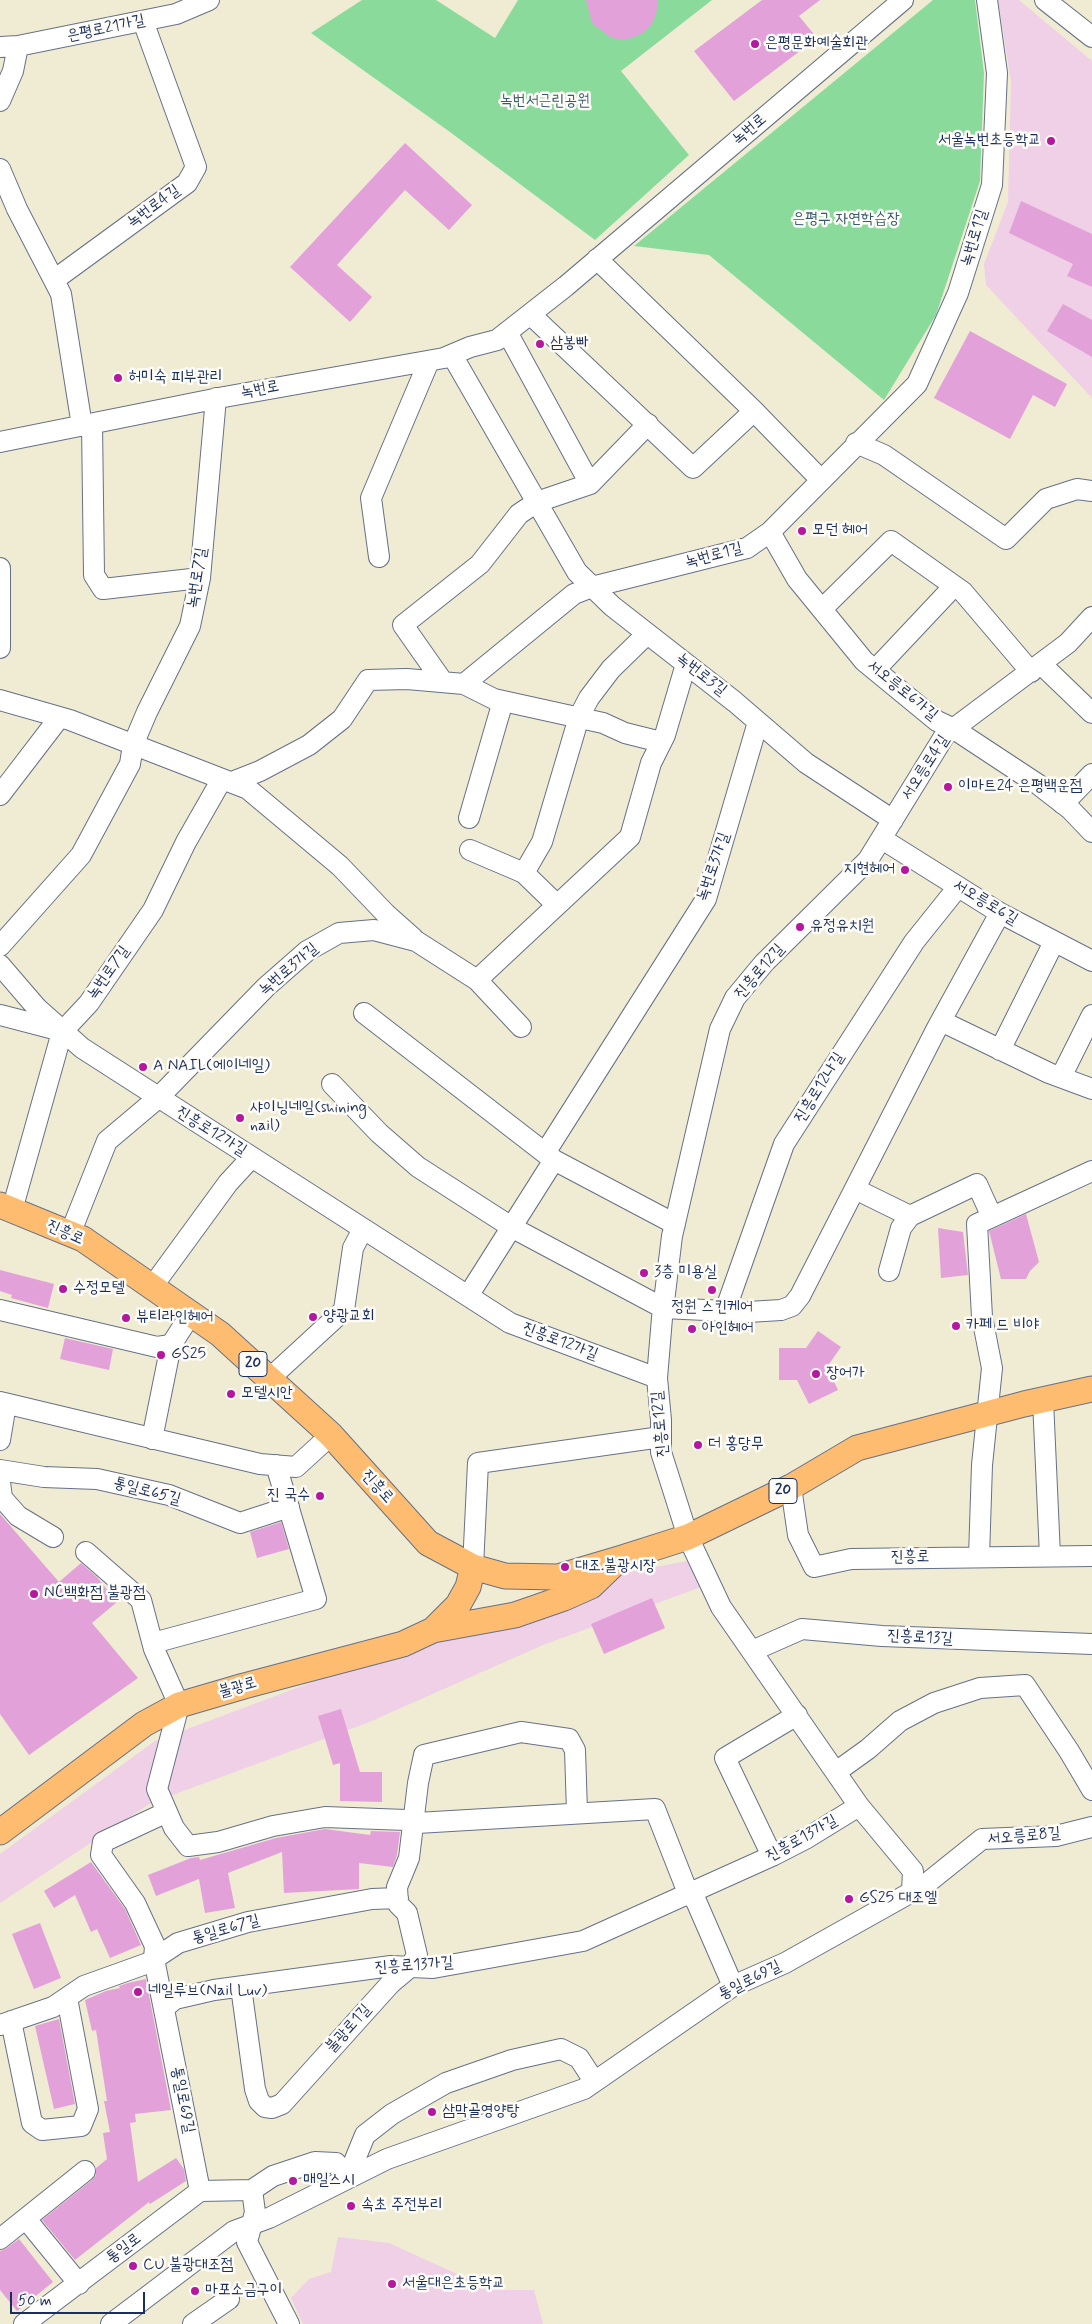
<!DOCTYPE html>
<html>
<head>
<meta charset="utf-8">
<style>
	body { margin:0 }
	#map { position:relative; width:1092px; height:2324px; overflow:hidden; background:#f0ebd3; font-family:Mynerve,sans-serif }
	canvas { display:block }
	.scale { position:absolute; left:10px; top:2292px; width:135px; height:22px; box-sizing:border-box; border:2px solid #1b2f5e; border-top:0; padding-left:6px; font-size:15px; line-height:18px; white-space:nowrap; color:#1b2f5e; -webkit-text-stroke:4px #fdfcf7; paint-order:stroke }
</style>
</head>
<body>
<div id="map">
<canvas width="1092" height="2324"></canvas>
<div class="scale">50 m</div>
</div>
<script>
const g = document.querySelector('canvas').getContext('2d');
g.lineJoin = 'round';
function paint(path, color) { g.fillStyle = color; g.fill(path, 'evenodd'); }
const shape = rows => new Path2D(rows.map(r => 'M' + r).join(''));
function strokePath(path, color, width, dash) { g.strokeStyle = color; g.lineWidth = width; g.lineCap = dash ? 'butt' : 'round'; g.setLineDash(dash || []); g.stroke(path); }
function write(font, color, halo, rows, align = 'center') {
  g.font = font + ' Mynerve,"Poor Story",sans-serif'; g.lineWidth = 5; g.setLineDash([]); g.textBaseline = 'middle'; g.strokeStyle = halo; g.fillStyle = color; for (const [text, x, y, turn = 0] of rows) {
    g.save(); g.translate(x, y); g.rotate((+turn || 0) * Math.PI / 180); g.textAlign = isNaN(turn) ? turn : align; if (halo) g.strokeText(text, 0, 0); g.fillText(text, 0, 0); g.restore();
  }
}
paint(shape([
	[998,0,1019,0,1092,61,1092,398,986,285,984,264,1008,202,1011,81],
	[687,1561,704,1586,543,1645,367,1723,151,1803,0,1903,0,1854,155,1741,583,1581],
	[338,2237,389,2243,492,2290,534,2290,543,2324,303,2324,291,2298,309,2279,331,2272]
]), '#efd0e6');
paint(shape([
	[362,0,436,0,495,38,518,0,712,0,621,71,689,155,595,240,450,132,311,33],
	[933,0,975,0,984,73,980,181,936,315,884,400,709,255,634,246]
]), '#8adb9b');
paint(shape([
	[586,0,658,0,656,15,651,25,643,33,632,38,621,40,610,37,592,23],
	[762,0,820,0,799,16,817,38,734,101,694,51],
	[405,143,472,205,449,230,405,190,337,265,372,297,350,322,290,267],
	[1021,201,1092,234,1092,287,1067,276,1073,264,1009,233],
	[1063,304,1092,320,1092,357,1047,331],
	[970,331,1067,384,1055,407,1033,395,1010,439,934,398],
	[1026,1214,1039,1262,1030,1271,1026,1279,1001,1279,989,1231],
	[938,1228,963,1232,968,1275,941,1278],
	[0,1270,54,1284,48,1308,11,1298,12,1295,0,1291],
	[818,1331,841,1347,827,1367,838,1390,809,1404,797,1380,779,1380,779,1348,806,1348],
	[65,1338,113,1349,109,1370,60,1359],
	[0,1514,59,1582,81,1563,97,1577,117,1602,92,1623,138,1678,29,1755,0,1714],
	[281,1522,289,1549,257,1558,250,1532],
	[652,1598,665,1628,604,1654,591,1624],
	[341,1709,360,1772,382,1772,382,1802,340,1801,340,1763,333,1765,318,1716],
	[325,1829,370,1835,371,1831,400,1832,397,1855,393,1867,359,1863,359,1889,284,1893,282,1852,228,1873,235,1908,205,1913,199,1879,156,1896,148,1875,191,1858,199,1857,200,1860,276,1838],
	[91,1862,125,1909,141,1945,110,1958,97,1929,91,1932,75,1895,54,1908,44,1891],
	[40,1923,61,1978,34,1989,12,1934],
	[146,1979,171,2110,135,2114,136,2122,130,2123,138,2182,176,2158,184,2169,186,2181,150,2204,149,2202,75,2260,42,2220,92,2180,96,2175,96,2168,107,2159,103,2133,110,2132,104,2101,107,2101,96,2030,92,2031,85,2000,106,1991,120,1988,119,1986,128,1983],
	[59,2019,75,2104,54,2109,35,2026],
	[19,2239,53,2282,17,2311,0,2290,0,2251,7,2248]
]), '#e2a2d9');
const minor = shape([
	[1045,0,1092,37],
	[0,47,18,46,176,14,209,0],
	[0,101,13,71,18,46],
	[0,169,17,209,61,294,82,426],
	[597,259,754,411,821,480],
	[54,280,187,183,196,167,143,21],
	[530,314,693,468,754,411],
	[507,332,590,484],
	[452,355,577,572,612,606,735,702,806,763,893,820],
	[92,424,94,575,103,589,200,578],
	[0,442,224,397,444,358,470,347,497,340,566,286,903,0],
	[856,443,884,455,1006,539,1046,499,1077,489,1092,491],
	[770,532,797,579,864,661,937,721,954,729,1039,785,1070,809,1092,832],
	[379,557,371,498,429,361],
	[0,568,0,648],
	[822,609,891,541,963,592,1031,672],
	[1041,664,1092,713],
	[875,670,954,586],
	[443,682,403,625,480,564,519,514,537,502,590,484,648,424],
	[464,684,574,594,592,587,747,548,770,532,917,384,958,293,992,185,997,73,987,0],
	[0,700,70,720,248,789,340,866,386,914,413,938],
	[232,782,260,771,309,745,342,719,368,680,407,679,464,684,494,699,603,723,625,733,661,742],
	[0,795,59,718],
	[1063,804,1092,774],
	[469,818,503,701],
	[882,839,1000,913,1092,961],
	[470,850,524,873,542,842,579,717,589,698,611,669,647,634],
	[524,873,557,905],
	[0,946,81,855,130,764,133,745,147,712,190,626,200,578,216,398],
	[0,965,37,1008,82,1048,510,1323,657,1378],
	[477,980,630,837,651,763,665,735,686,664],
	[364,1013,554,1160,675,1224],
	[0,1015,58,1030],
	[941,1021,1049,1073,1092,1089],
	[1000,1050,1054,942],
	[1061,1077,1092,1015],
	[332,1084,379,1133,418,1167,513,1228,663,1308,748,1312,781,1310,792,1306,800,1296,937,1028,1000,913],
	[545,1153,706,899,758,722],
	[855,1189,910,1216,977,1184,992,1217],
	[12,1210,62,1032,89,1003,153,910,186,842,222,779],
	[70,1234,107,1141,158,1098,266,987,307,951,339,933,374,930,416,941,477,980,521,1027],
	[889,1271,901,1228,910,1216],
	[152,1287,228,1183,251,1158],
	[468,1296,554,1160],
	[0,1310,157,1347,171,1345],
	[725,1311,784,1144,914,942,958,887],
	[269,1379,344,1310,353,1248,363,1229],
	[1043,1400,1050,1556],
	[0,1402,260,1464,296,1467,331,1435],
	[152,1439,171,1345,191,1314],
	[0,1440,6,1404],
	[0,1470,44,1477,97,1479,169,1495,240,1523,289,1507],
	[0,1482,2,1498,18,1516,53,1537],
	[791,1487,798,1535,814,1567,851,1559,1092,1556],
	[86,1552,141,1600,154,1649,179,1705,157,1789,174,1828,188,1846,218,1842,273,1826,325,1817,406,1820,417,1823,655,1809,688,1893,696,1901,733,1986],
	[979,1557,982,1465,992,1368,982,1317,977,1224,1092,1171],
	[473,1567,478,1463,661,1437],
	[153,1643,316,1599,276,1465],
	[752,1651,802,1629,882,1636,1092,1644],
	[836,1772,868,1749,900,1721,934,1703,980,1688,1025,1685,1069,1751,1092,1790],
	[167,1812,103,1842,101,1855,135,1903,155,1946,154,1959,200,2191],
	[772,1856,725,1758,797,1715],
	[912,1891,913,1871,859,1806,721,1607,688,1537,661,1452,661,1420,657,1378,662,1318,672,1236,720,1029,735,998,764,963,868,860,945,735,1068,643,1092,617],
	[241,1987,255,2089,259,2101,265,2107,272,2108,282,2104,391,1983,410,1967,417,1955,407,1913,398,1904,397,1887,409,1858,418,1783,424,1755,521,1732,569,1739,575,1750,577,1812],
	[164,2008,175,1999,214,1990,391,1966,433,1968,583,1941,772,1856,807,1838,859,1806],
	[11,2021,32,2123,42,2130,81,2126,88,2109,67,1998],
	[0,2025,53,2007,84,1986,148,1963,178,1943,248,1922,372,1899,398,1898],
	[200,2191,252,2190],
	[26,2219,79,2284],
	[0,2239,85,2171],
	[24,2324,200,2191],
	[111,2324,234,2231,269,2218,387,2159,584,2089,733,1986,785,1963,926,1884,982,1839,1056,1836,1092,1827],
	[193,2324,229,2299],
	[289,2324,247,2242,255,2212,252,2190,273,2176,315,2162,336,2163,347,2179,365,2135,392,2114,446,2083,512,2060,561,2049,579,2058,594,2081]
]);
const major = shape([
	[0,1205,83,1239,220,1334,331,1435,428,1543,473,1567,505,1576,558,1577,619,1559,688,1537,791,1487,857,1448,1024,1404,1092,1389],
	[433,1630,515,1615,564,1598,591,1586,616,1562],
	[0,1832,144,1724,179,1705,244,1686,403,1644,433,1630,458,1605,468,1587,473,1567]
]);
strokePath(minor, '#667187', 22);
strokePath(major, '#667187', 27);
strokePath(minor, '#fff', 20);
strokePath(major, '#febc70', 25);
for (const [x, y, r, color] of [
	[755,44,5,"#b5179e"],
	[1051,141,5,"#b5179e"],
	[540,344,5,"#b5179e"],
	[118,378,5,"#b5179e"],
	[802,531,5,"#b5179e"],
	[948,787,5,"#b5179e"],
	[905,870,5,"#b5179e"],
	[800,927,5,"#b5179e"],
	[143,1067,5,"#b5179e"],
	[240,1118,5,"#b5179e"],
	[644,1273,5,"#b5179e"],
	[63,1289,5,"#b5179e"],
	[712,1290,5,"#b5179e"],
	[313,1317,5,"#b5179e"],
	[126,1318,5,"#b5179e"],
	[956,1326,5,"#b5179e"],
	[692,1329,5,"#b5179e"],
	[161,1355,5,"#b5179e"],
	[816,1374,5,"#b5179e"],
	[231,1394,5,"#b5179e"],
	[698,1445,5,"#b5179e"],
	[320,1496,5,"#b5179e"],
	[565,1567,5,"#b5179e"],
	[34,1594,5,"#b5179e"],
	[849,1899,5,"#b5179e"],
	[138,1992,5,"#b5179e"],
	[432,2112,5,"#b5179e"],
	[293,2181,5,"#b5179e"],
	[351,2206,5,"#b5179e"],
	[133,2266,5,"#b5179e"],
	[392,2284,5,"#b5179e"],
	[195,2291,5,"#b5179e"]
]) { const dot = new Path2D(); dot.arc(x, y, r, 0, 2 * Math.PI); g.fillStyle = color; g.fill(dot); strokePath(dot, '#fdfcf7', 2); }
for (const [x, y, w] of [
	[253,1364,28],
	[783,1491,28]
]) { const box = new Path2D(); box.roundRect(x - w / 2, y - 12.5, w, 25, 4); g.fillStyle = '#fdfcf7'; g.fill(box); strokePath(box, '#1b2f5e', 1); }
write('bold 15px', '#1b2f5e', null, [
	["20",253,1364],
	["20",783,1491]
]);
write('16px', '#1b2f5e', '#fdfcf7', [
	["은평로21가길",106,29,-12],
	["녹번로",750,130,-40],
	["녹번로4길",154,207,-36],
	["녹번로1길",975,238,-73],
	["녹번로",260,390,-10],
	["녹번로1길",714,556,-15],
	["녹번로7길",198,578,-81],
	["녹번로3길",701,675,38],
	["서오릉로6가길",902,691,39],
	["서오릉로4길",926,768,-57],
	["녹번로3가길",714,867,-71],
	["서오릉로6길",985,903,31],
	["녹번로3가길",289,970,-40],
	["진흥로12길",760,972,-49],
	["녹번로7길",109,973,-55],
	["진흥로12나길",820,1088,-58],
	["진흥로12가길",211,1132,32],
	["진흥로",65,1233,24],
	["진흥로12가길",560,1342,21],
	["진흥로12길",661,1424,-95],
	["진흥로",377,1487,48],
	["통일로65길",147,1492,15],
	["진흥로",910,1558],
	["진흥로13길",920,1638,3],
	["불광로",238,1688,-16],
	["서오릉로8길",1024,1837,-5],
	["진흥로13가길",802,1839,-29],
	["통일로67길",226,1930,-16],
	["진흥로13가길",414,1966,-4],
	["통일로69길",750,1981,-27],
	["불광로1길",349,2029,-48],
	["통일로69길",182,2100,79],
	["통일로",124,2249,-37]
]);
write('16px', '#1b2f5e', '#fdfcf7', [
	["은평문화예술회관",765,44],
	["서울녹번초등학교",1041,141,"right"],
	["삼봉빠",550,344],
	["허미숙 피부관리",128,378],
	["모던 헤어",812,531],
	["이마트24 은평백운점",958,787],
	["지현헤어",895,870,"right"],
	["유정유치원",810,927],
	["A NAIL(에이네일)",153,1067],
	["샤이닝네일(shining",250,1109],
	["nail)",250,1127],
	["3층 미용실",654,1273],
	["수정모텔",73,1289],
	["정원 스킨케어",712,1308,"center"],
	["양광교회",323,1317],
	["뷰티라인헤어",136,1318],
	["카페 드 비야",966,1326],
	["아인헤어",702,1329],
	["GS25",171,1355],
	["장어가",826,1374],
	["모텔시안",241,1394],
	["더 홍당무",708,1445],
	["진 국수",310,1496,"right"],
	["대조.불광시장",575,1567],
	["NC백화점 불광점",44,1594],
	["GS25 대조엘",859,1899],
	["네일루브(Nail Luv)",148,1992],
	["삼막골영양탕",442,2112],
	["매일스시",303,2181],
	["속초 주전부리",361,2206],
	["CU 불광대조점",143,2266],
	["서울대은초등학교",402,2284],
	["마포소금구이",205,2291]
], 'left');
write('16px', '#375a6d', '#fdfcf7', [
	["녹번서근린공원",545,102],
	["은평구 자연학습장",846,220]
]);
</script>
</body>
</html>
